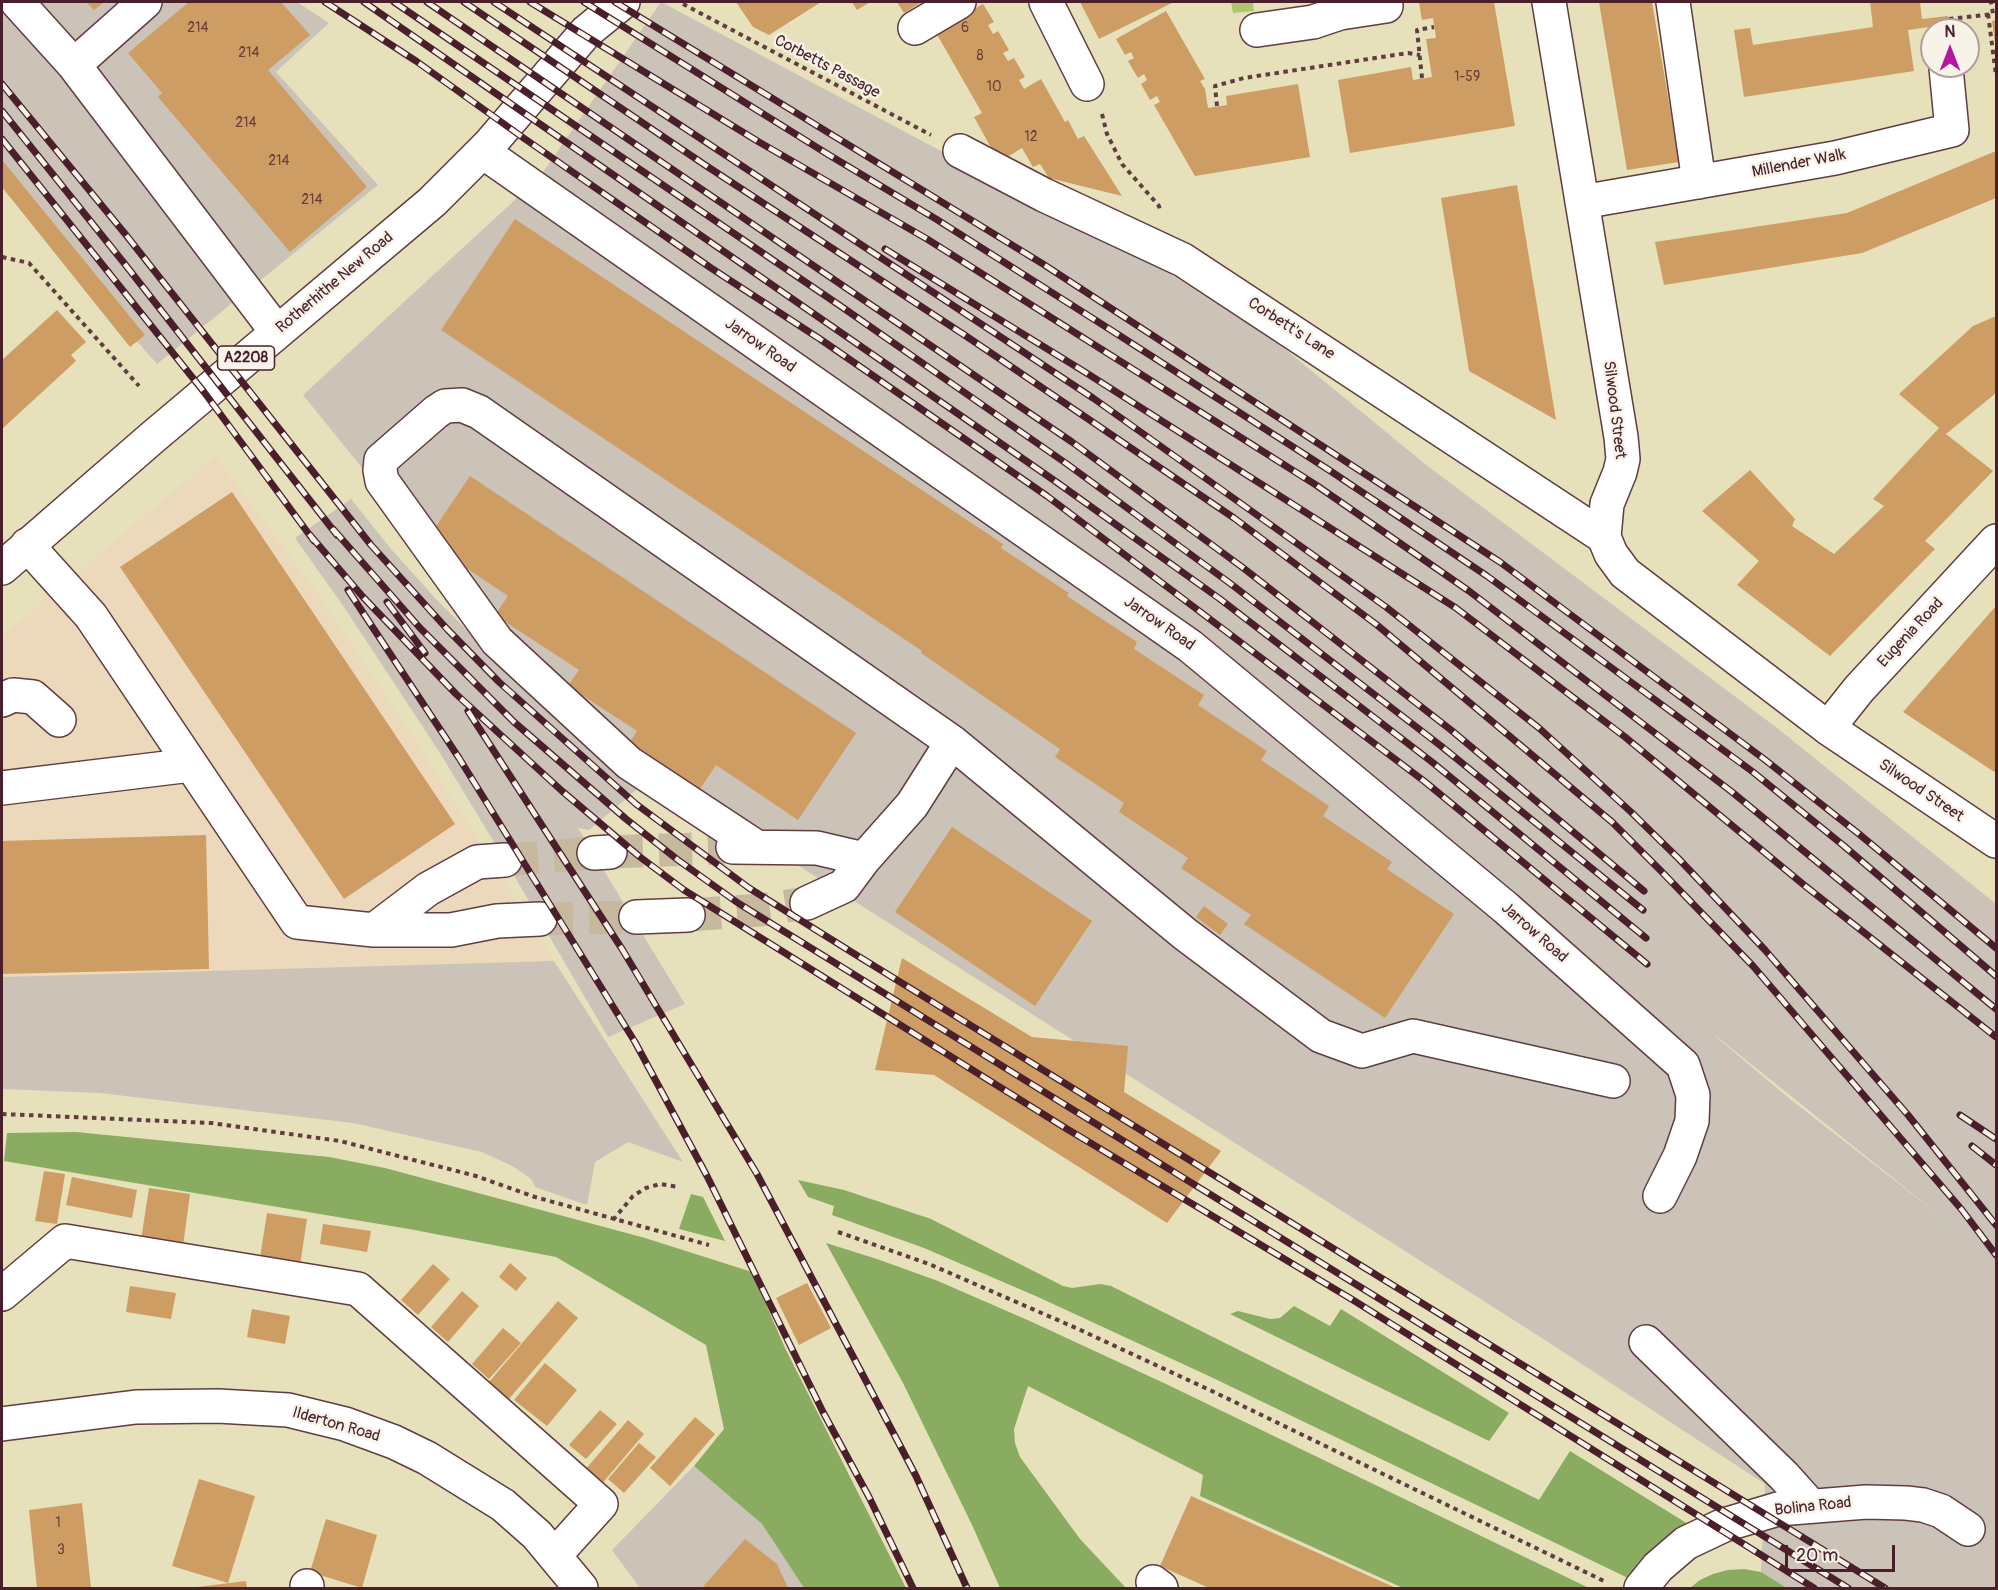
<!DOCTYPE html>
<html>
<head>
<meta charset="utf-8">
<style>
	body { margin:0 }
	#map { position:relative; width:1998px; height:1590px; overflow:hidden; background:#e6e0bb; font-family:Pangolin,sans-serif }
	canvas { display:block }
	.frame { position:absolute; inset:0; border:3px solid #4a1f2b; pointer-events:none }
	.north { position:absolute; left:1920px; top:18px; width:60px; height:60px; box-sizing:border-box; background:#f7f3e8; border:2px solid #b29e9c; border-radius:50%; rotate:0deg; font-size:16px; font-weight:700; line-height:24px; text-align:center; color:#4a1f2b }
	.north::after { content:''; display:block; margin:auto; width:21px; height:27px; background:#b5179e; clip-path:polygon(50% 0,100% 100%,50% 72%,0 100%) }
	.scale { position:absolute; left:1785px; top:1545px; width:110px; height:27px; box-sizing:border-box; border:3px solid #4a1f2b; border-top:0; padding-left:8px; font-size:18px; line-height:21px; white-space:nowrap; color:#4a1f2b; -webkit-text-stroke:4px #f7f3e8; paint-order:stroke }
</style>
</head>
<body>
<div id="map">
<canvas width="1998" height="1590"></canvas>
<div class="frame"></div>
<div class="north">N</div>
<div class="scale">20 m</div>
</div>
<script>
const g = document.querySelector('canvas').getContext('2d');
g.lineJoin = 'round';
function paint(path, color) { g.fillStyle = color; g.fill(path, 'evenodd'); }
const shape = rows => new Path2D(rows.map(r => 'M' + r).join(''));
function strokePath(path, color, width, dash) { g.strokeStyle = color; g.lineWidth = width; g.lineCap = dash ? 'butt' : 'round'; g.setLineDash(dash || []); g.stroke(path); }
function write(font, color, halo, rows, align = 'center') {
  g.font = font + ' Pangolin,sans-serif'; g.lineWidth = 5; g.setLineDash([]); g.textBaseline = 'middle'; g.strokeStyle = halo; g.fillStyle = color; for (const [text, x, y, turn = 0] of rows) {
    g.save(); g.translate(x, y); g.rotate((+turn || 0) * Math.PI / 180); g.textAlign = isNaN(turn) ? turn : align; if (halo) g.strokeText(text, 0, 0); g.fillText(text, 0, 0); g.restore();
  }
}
paint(shape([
	[215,456,317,593,428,760,554,961,2,977,2,637]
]), '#ecd8ba');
paint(shape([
	[2,2,297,2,329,23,276,72,378,185,157,364,2,188],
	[661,2,1161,268,1274,340,1425,464,1777,728,1996,904,1996,1588,1787,1588,1761,1572,1765,1484,1545,1340,563,716,303,395,530,186,543,172],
	[1715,1036,1716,1036,1943,1218,1790,1099],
	[351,499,391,549,435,598,495,658,642,785,589,830,578,828,685,1004,608,1037,505,860,440,753,344,607,295,538],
	[554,961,683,1162,628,1142,595,1162,587,1205,535,1187,531,1179,514,1167,482,1152,353,1123,100,1093,2,1089,3,977],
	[694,1466,762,1524,804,1588,640,1588,612,1550]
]), '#cbc3b8');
paint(shape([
	[1231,2,1253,2,1254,11,1233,13]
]), '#acc76d');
paint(shape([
	[76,1132,329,1157,385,1168,645,1238,752,1272,785,1348,906,1588,804,1588,762,1524,694,1466,724,1429,706,1345,556,1257,409,1229,4,1161,7,1133],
	[798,1180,844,1190,931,1219,1063,1286,1072,1288,1100,1284,1111,1286,1539,1500,1570,1451,1688,1524,1668,1536,1650,1552,1628,1578,1211,1377,1038,1297,924,1248,832,1215,834,1206,808,1197],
	[691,1194,703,1197,725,1241,679,1229],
	[826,1243,877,1259,938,1281,1032,1322,1166,1384,1589,1588,1403,1588,1200,1496,1203,1475,1028,1386,1014,1429,1015,1443,1020,1457,1080,1539,1126,1588,1000,1588,973,1527,903,1383],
	[1294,1306,1330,1326,1341,1309,1509,1413,1489,1441,1230,1314,1238,1311,1270,1319,1280,1318],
	[1744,1569,1761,1572,1787,1588,1690,1588,1700,1580,1713,1574,1728,1570]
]), '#89ac60');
paint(shape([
	[86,2,104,2,94,10],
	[189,2,281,2,310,35,268,70,367,187,290,252,158,97,162,93,128,53],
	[736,2,821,2,769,35,753,27],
	[852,2,870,2,857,10],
	[897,2,922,2,904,13],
	[1080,2,1174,2,1099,39],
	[1419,2,1494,2,1515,126,1350,153,1338,80,1411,67,1413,80,1432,77,1426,39,1436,38,1433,18,1422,20],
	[1599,2,1652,2,1679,162,1627,170],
	[1870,2,1920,2,1922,19,1948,16,1950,30,1932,30,1931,38,1929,27,1908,30,1914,71,1744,97,1734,30,1750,28,1753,45,1873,27],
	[983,4,994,22,988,25,993,34,998,31,1009,50,1003,53,1008,61,1014,58,1025,77,1019,80,1024,89,1041,79,1065,122,1068,120,1078,139,1084,136,1122,196,1049,178,1040,164,1033,167,1022,148,999,162,974,117,982,113,935,31],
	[1166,11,1205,79,1200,81,1205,89,1208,108,1227,105,1226,96,1298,84,1310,157,1195,176,1154,105,1160,102,1157,96,1150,100,1141,84,1147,80,1144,74,1138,78,1128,61,1134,58,1131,52,1125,55,1116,39],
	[1996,20,1996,42,1995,42,1992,21],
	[1996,151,1996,198,1862,253,1664,285,1655,242,1847,213],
	[2,160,145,335,130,347,2,187],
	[1517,185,1556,420,1469,371,1441,198],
	[515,219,1003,544,1001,548,1069,593,1067,596,1137,642,1134,649,1204,695,1198,705,1267,751,1261,760,1329,806,1323,816,1392,862,1387,869,1454,914,1385,1018,1244,924,1251,915,1181,868,1188,858,1119,812,1124,803,1055,757,1060,749,921,653,922,651,441,330],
	[57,310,86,342,71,355,76,361,2,429,2,360],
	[1996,316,1996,393,1946,434,1993,471,1925,541,1935,549,1830,656,1737,585,1759,561,1702,511,1750,470,1795,519,1792,526,1834,554,1884,506,1873,499,1939,428,1899,394,1973,326],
	[470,476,856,733,798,820,716,765,700,789,630,742,637,731,568,686,579,670,495,615,508,596,426,541],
	[232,492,455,824,344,899,120,567],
	[1996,606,1996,773,1903,712],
	[952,827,1092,921,1035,1006,895,912],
	[206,835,209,969,2,974,2,841],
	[1204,906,1228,924,1220,935,1196,917],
	[902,958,1032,1037,1128,1046,1124,1092,1221,1151,1167,1223,934,1075,875,1070],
	[44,1171,65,1174,57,1224,35,1221],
	[72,1177,137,1190,132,1218,66,1205],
	[149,1188,190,1194,183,1246,141,1240],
	[267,1213,307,1219,300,1265,260,1258],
	[323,1224,371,1231,367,1252,320,1244],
	[510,1263,527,1278,516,1291,499,1277],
	[433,1264,450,1279,418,1315,401,1300],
	[807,1283,831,1328,799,1345,776,1298],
	[130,1286,176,1293,171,1319,126,1312],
	[462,1291,479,1306,448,1342,431,1327],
	[558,1301,578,1318,509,1399,489,1382],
	[252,1309,290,1316,285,1344,247,1337],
	[503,1328,521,1343,489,1379,472,1364],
	[545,1363,577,1390,547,1426,514,1400],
	[600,1410,617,1424,586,1459,569,1445],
	[695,1417,715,1434,670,1486,650,1468],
	[628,1420,644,1434,600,1486,584,1471],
	[639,1443,656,1457,624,1493,608,1479],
	[199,1479,255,1496,228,1583,172,1566],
	[1191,1496,1396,1588,1209,1588,1160,1566],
	[82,1503,91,1588,37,1588,29,1510],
	[326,1519,377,1535,362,1588,310,1572],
	[745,1539,777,1564,788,1588,702,1588],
	[246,1581,247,1588,197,1588,197,1587]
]), '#ce9d64');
strokePath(shape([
	[610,852,724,848],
	[505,860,594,853],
	[688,915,761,910,807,903],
	[540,919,636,917]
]), '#c7b99e', 33, [33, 16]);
const minor = shape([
	[17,2,74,65,277,332],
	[1046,2,1087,84],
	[1549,2,1621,437,1623,459,1620,472,1607,504,1604,537,1611,554,1625,573,1828,728,1996,841],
	[1673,2,1699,182],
	[915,28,959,2],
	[1257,30,1313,22,1340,13,1386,6],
	[74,65,145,2],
	[960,151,1044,195,1183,260,1604,537],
	[483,152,1190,646,1506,908,1683,1065,1693,1095,1692,1121,1680,1156,1660,1196],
	[1582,202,1835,158,1952,130,1946,68],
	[27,545,91,616,297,922,374,930,451,930,497,921,540,919],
	[2,700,13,695,33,697,59,720],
	[1828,728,1859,689,1996,541],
	[2,788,191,765],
	[755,846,629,763,497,641,382,481,380,470,381,460,436,412,445,406,462,405,479,412,952,742,1185,934,1321,1036,1362,1051,1413,1036,1613,1081],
	[733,847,817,848,864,859],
	[594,853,610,852],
	[807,903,844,886,864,859,912,805,952,742],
	[636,917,688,915],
	[374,930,428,889,477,862,505,860],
	[2,1294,65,1241,358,1289,601,1504,555,1555],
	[1646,1342,1784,1476,1810,1505],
	[2,1424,136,1407,218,1406,288,1410,345,1424,394,1442,427,1458,503,1505,537,1535,581,1588],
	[1153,1582,1161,1588],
	[307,1586,307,1588],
	[1641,1588,1658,1567,1686,1543,1724,1525,1778,1509,1866,1502,1906,1503,1923,1505,1941,1511,1968,1529]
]);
const major = shape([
	[2,568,153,437,432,202,489,145,586,32,623,2]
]);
strokePath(minor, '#613c41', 36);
strokePath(major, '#613c41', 36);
strokePath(shape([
	[683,4,931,135],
	[1988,14,1996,75],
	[1949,19,1993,14,1991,2],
	[1422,78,1417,30,1434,27],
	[1217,106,1215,86,1244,78,1408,53,1420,55],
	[1102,114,1107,134,1122,164,1159,206,1160,211],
	[2,257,29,263,139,386],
	[2,1114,211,1123,340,1141,476,1176,535,1197,709,1245],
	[613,1220,633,1196,646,1188,660,1184,679,1187],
	[838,1232,929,1264,1076,1328,1214,1392,1606,1582]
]), '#613c41', 4, [4.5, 4.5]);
strokePath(minor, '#fff', 33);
strokePath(major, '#fff', 33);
const rail = shape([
	[325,2,416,61,525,139,711,268,820,339,1047,496,1424,781,1647,964],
	[364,2,1055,481,1220,599,1432,762,1646,938],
	[394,2,842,307,1067,464,1231,584,1441,746,1643,910],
	[427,2,1072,442,1242,567,1451,730,1644,891],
	[464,2,705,165,963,334,1234,518,1377,625,1612,822,1661,871,1753,966,1962,1210,1996,1255],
	[494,2,1093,398,1386,607,1539,728,1631,812,1678,858,1765,950,1908,1115,1996,1225],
	[530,2,759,142,927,239,1316,485,1469,591,1732,792,1996,1009],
	[584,2,829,155,936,219,1114,332,1329,470,1487,576,1753,772,1844,846,1996,976],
	[615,2,1043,264,1500,562,1764,759,1859,834,1996,948],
	[2,84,126,235,371,545,448,630,499,682,636,804,749,888,853,953,1885,1588],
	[2,111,124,263,337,535],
	[2,139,204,392,314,541],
	[885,249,1088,374,1456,608,1625,737,1804,885,1996,1037],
	[333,529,420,628,514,722,626,819,678,860,738,903,1848,1588],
	[309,534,363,597,456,694,562,791,640,857,684,890,1067,1129,1353,1300,1814,1588],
	[348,590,459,758,635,1042,707,1176,823,1412,869,1497,913,1588],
	[387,602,425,653],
	[468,711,622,949,757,1174,916,1476,967,1588],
	[1960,1115,1996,1139],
	[1972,1146,1996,1165]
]);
strokePath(rail, '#4a1f2b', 7);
strokePath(rail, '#f7f3e8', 4.5, [14]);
write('14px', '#6b3e39', null, [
	["214",198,28],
	["6",965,28],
	["214",249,53],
	["8",980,56],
	["1-59",1467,77],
	["10",994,87],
	["214",246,123],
	["12",1031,137],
	["214",279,161],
	["214",312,200],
	["1",58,1523],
	["3",61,1550]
]);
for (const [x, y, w] of [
	[246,358,57]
]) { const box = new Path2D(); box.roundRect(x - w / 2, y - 12, w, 24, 4.5); g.fillStyle = '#f7f3e8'; g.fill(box); strokePath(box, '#4a1f2b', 1.5); }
write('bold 15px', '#4a1f2b', null, [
	["A2208",246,358]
]);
write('16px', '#4a1f2b', '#f7f3e8', [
	["Corbetts Passage",827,67,28],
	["Millender Walk",1799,164,-11],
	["Rotherhithe New Road",335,283,-40],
	["Corbett's Lane",1291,329,33],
	["Jarrow Road",760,346,35],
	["Silwood Street",1614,410,83],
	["Jarrow Road",1159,624,35],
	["Eugenia Road",1911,633,-47],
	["Silwood Street",1921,791,34],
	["Jarrow Road",1534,933,41],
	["Ilderton Road",336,1425,16],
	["Bolina Road",1813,1507,-6]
]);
</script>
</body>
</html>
